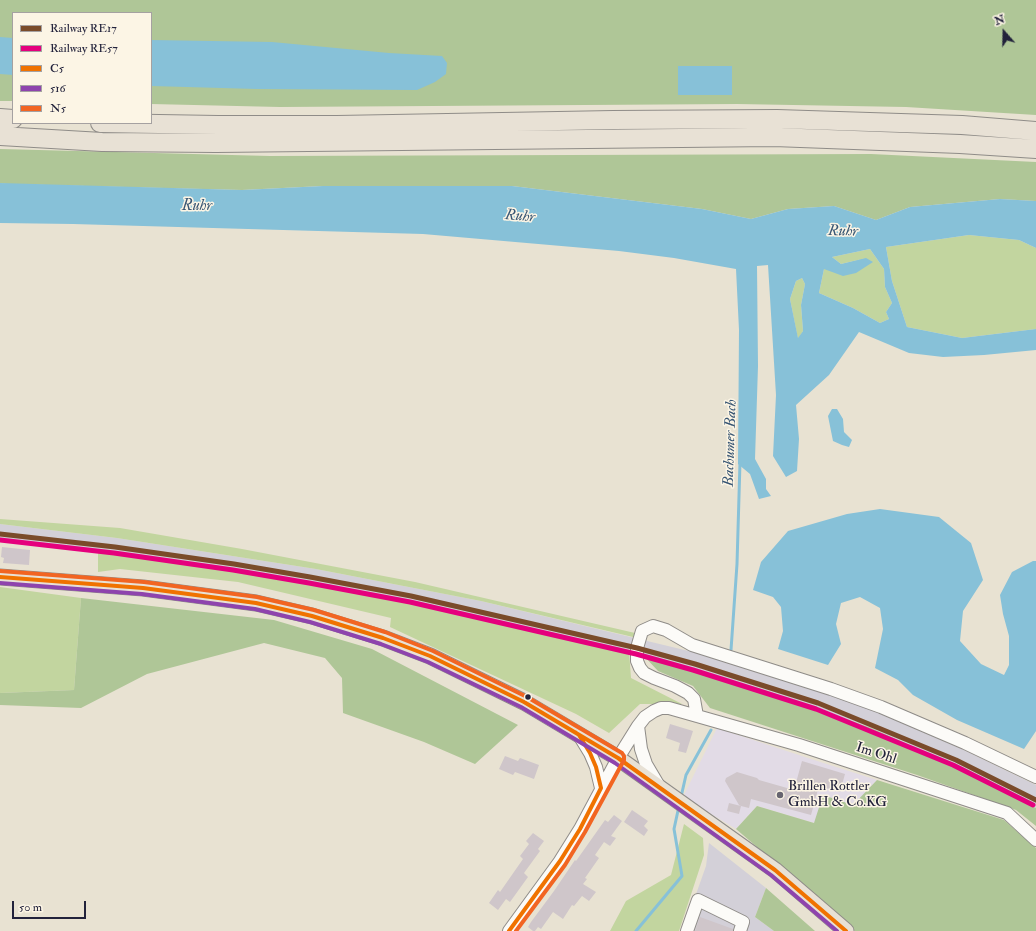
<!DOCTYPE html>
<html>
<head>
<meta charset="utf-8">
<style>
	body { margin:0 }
	#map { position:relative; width:1036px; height:931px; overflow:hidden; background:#e8e2d2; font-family:"IM FELL Double Pica",serif }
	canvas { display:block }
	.legend { position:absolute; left:12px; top:12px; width:140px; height:112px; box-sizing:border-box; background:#fcf5e5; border:1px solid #a5a1a1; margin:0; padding:5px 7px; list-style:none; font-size:12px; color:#22223b }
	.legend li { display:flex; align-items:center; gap:8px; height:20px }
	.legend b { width:20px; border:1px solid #a5a1a1 }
	.north { position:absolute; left:984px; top:12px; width:40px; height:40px; -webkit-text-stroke:3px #fcf5e5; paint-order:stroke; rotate:340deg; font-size:11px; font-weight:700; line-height:16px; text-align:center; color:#22223b }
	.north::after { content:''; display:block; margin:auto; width:14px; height:18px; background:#22223b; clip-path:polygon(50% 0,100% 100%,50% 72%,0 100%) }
	.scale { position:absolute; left:12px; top:901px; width:74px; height:18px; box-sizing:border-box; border:2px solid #22223b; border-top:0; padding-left:5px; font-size:12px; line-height:14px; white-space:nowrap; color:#22223b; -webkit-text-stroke:3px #fcf5e5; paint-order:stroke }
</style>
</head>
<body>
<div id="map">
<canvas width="1036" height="931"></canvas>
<ul class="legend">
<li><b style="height:5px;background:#7a4b2a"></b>Railway RE17</li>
<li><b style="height:5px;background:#e5007d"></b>Railway RE57</li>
<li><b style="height:5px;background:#f07200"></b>C5</li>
<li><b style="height:5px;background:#8e44ad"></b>516</li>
<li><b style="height:5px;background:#f26522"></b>N5</li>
</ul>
<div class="north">N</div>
<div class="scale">50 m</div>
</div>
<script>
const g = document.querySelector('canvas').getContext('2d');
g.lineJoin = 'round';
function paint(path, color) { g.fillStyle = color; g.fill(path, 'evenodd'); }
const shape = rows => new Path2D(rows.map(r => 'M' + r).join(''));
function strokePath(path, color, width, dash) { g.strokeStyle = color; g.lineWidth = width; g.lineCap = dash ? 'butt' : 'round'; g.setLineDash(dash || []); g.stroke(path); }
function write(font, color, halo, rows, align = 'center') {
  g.font = font + ' "IM FELL Double Pica",serif'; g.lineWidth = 3; g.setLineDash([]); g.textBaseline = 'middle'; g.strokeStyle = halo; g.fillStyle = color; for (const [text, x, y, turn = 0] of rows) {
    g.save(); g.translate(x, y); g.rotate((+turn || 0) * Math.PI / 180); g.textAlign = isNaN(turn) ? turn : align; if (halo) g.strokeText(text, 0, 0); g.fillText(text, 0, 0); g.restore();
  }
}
paint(shape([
	[717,728,811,759,877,780,853,806,814,823,757,806,736,829,683,797]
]), '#e2dbe6');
paint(shape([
	[0,524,117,538,316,569,481,601,697,653,769,674,823,692,879,713,962,749,1036,785,1036,808,1021,799,762,689,629,651,411,601,233,568,0,538],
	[709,843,766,888,755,917,774,931,683,931,706,866]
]), '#d3d0d8');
paint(shape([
	[969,235,1019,240,1036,248,1036,329,962,338,907,327,892,281,886,247],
	[870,249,884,269,885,287,892,303,886,312,889,319,880,323,853,308,819,293,824,269,866,258,841,264,832,257],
	[802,278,805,284,801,305,803,331,798,339,790,299,796,281],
	[0,519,120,528,242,549,415,582,635,633,633,637,481,601,316,569,117,538,0,524],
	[98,550,233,568,411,601,629,651,631,678,682,704,640,704,609,733,576,714,390,627,391,618,238,582,120,569,98,572],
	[0,587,81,598,74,690,0,693],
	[684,824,703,838,704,855,679,931,610,931,626,901,671,875]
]), '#c2d59f');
paint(shape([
	[0,0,1036,0,1036,115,906,107,737,104,280,107,151,104,151,13,13,13,13,101,0,101],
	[0,149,270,156,871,154,1036,162,1036,201,1000,199,910,207,876,220,834,206,788,209,751,219,702,209,512,186,323,186,242,190,7,184,0,183],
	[81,598,274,620,372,649,518,725,475,764,424,742,343,713,342,678,325,658,264,643,147,674,81,708,0,705,0,693,74,690],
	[644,656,762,689,871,728,954,765,1036,808,1036,826,1016,810,917,775,710,708,693,686,658,671],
	[877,780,1004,820,1036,848,1036,931,855,931,736,829,757,806,814,823,823,795,853,805],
	[766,888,815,931,774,931,755,917]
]), '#afc697');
paint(shape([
	[0,37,13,38,13,75,0,74],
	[151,40,272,42,389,53,442,56,447,63,446,74,435,82,417,90,257,89,151,86],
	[678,66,732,66,732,95,678,95],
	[0,183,242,190,323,186,512,186,702,209,751,219,788,209,834,206,876,220,910,207,1000,199,1036,201,1036,248,1019,240,969,235,886,247,892,281,907,327,962,338,1036,329,1036,350,984,355,943,357,909,353,859,332,829,375,796,405,799,439,797,471,786,477,773,456,776,395,768,265,757,266,758,366,755,459,766,479,766,489,771,496,759,499,750,474,738,464,739,330,736,269,674,258,619,251,423,234,73,224,0,223],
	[870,249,884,269,885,287,892,303,886,312,889,319,880,323,853,308,819,293,824,269,843,276,856,273,873,262,866,258,841,264,832,257],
	[802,278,805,284,801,305,803,331,798,338,790,299,796,281],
	[832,409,837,409,843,419,844,432,852,440,849,447,842,445,833,441,828,416],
	[880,509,939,517,971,543,983,580,963,611,960,641,981,664,1004,675,1009,665,1009,636,1003,614,1000,595,1012,572,1033,561,1036,561,1036,731,1024,749,957,720,913,695,898,680,875,668,883,629,880,608,860,597,841,603,836,624,841,644,828,665,778,649,783,631,781,607,773,597,753,590,761,562,788,531,847,514]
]), '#87c1d8');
strokePath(shape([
	[731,650,737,564,740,462],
	[681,797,686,775,711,730],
	[636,931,682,876,674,829,679,806]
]), '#87c1d8', 3);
paint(shape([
	[2,547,30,550,29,565,3,563,4,558,1,557],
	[670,724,693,731,686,753,678,751,680,743,666,738],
	[505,756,518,761,520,758,539,765,534,779,515,772,513,775,499,769],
	[802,761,845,774,840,792,819,786,811,815,751,799,749,808,741,806,739,814,727,811,729,803,741,806,739,805,725,781,726,778,737,772,757,778,759,780,794,790],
	[632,810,648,821,644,826,648,830,644,836,624,822],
	[614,815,622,821,611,836,616,838,610,846,604,842,595,855,599,858,585,878,587,879,583,884,596,892,589,901,582,896,574,906,572,905,563,919,553,912,541,929,538,927,535,931,533,931,528,927,531,922,554,891,575,860,576,861,605,820,608,822],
	[533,833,544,841,538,849,540,851,524,873,528,877,510,902,506,899,498,910,489,903,498,890,500,892,523,859,520,856,529,844,526,841],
	[700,917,733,929,733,931,695,931]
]), '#cfc6ca');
const minor = shape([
	[697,716,694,699,688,693,675,686,654,678,644,673,640,668,637,661,637,648,642,631,653,626,666,630,692,645,831,689,881,707,965,743,1036,777],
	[638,726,641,749,646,764,659,786],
	[579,735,590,753,596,767,601,788],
	[509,931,560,861,580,829,618,758,638,726,645,717,654,711,661,708,669,708,799,745,1007,813,1036,840],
	[687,931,698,900,743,922,740,931]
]);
const major = shape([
	[0,577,143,588,256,603,312,616,383,638,430,656,524,702,618,758,775,870,846,931]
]);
const highway = shape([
	[0,118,13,119],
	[100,123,218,125,337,125,613,120,777,119,962,125,1036,131],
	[0,136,102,142,216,143,774,137,960,144,1036,149]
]);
strokePath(minor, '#8f8c88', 14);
strokePath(major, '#8f8c88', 17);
strokePath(highway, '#8f8c88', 20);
strokePath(minor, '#fcfbf8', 12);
strokePath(major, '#e8e1d5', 15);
strokePath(highway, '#e8e1d5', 18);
strokePath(shape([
	[0,577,143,588,256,603,312,616,383,638,430,656,524,702,618,758,775,870,846,931],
	[509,931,560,861,580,829,601,788,596,767,590,753,579,735,575,732]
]), '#f07200', 4);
strokePath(shape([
	[0,583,142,594,255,609,310,622,381,644,428,662,521,707,615,763,771,875,837,931]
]), '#8e44ad', 4);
strokePath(shape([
	[0,571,144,582,257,597,314,610,385,632,433,651,527,697,622,753,624,756,624,760,585,832,565,865,516,931]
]), '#f26522', 4);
strokePath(shape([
	[0,534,115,547,234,564,310,577,411,596,637,648,695,664,818,703,956,760,1036,800]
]), '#7a4b2a', 5);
strokePath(shape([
	[0,540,114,553,233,570,309,583,410,602,636,654,693,670,816,709,953,765,1033,805]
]), '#e5007d', 5);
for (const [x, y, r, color] of [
	[528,697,3.5,"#22223b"],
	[780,795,4,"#676570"]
]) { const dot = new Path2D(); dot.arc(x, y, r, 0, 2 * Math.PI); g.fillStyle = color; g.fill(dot); strokePath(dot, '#fcf5e5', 1.5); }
write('14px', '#22223b', '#fcf5e5', [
	["Im Ohl",876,754,18]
]);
write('14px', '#22223b', '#fcf5e5', [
	["Brillen Rottler",788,787],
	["GmbH & Co.KG",788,803]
], 'left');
write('italic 15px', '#375573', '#fcf5e5', [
	["Ruhr",197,207],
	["Ruhr",520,217,5],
	["Ruhr",843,232,1],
	["Bachumer Bach",731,443,-88]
]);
</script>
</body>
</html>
